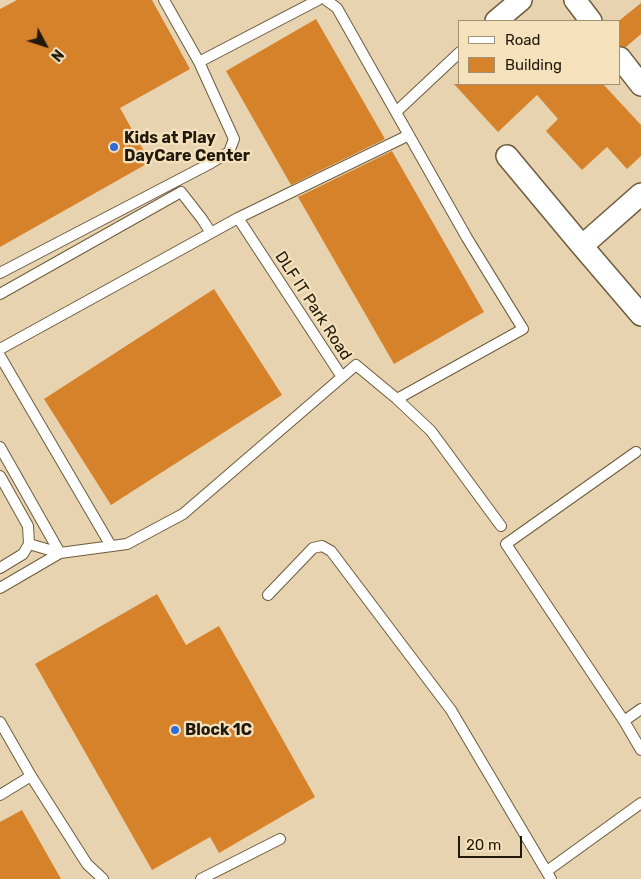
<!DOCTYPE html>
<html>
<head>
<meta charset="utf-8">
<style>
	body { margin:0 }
	#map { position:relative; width:641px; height:879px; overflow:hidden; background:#e8d3b0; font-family:Rubik,sans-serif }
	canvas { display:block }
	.legend { position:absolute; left:458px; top:20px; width:162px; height:65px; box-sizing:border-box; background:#f5e1bc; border:1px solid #a09176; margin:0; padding:6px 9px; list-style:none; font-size:15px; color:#20190c }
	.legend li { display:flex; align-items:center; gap:10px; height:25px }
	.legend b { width:25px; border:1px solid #a09176 }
	.north { position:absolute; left:20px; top:20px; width:50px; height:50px; -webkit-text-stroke:4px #f5e1bc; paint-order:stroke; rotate:130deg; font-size:14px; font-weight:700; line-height:20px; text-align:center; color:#20190c }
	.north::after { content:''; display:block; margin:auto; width:18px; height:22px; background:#20190c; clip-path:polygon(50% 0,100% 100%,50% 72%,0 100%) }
	.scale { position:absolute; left:458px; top:836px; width:64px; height:22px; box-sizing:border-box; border:2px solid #20190c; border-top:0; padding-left:6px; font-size:15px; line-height:18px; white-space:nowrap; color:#20190c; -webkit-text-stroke:4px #f5e1bc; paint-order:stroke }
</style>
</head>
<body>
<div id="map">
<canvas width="641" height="879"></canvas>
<ul class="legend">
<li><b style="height:6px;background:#fff"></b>Road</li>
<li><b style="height:14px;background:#d6822b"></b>Building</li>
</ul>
<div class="north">N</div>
<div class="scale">20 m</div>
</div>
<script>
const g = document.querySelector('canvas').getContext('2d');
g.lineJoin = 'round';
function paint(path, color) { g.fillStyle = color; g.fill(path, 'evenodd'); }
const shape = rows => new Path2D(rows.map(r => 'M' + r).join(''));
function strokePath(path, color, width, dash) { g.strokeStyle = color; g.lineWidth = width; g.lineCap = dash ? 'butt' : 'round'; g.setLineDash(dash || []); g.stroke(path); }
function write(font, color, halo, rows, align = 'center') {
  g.font = font + ' Rubik,sans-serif'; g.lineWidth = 4.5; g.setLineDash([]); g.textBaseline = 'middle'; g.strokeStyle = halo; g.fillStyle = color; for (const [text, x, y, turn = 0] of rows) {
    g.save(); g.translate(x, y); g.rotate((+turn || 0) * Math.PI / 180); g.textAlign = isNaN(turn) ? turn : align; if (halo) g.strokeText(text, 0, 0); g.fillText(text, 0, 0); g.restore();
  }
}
paint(shape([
	[17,0,152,0,190,69,120,108,150,162,0,247,0,9],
	[641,3,641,34,626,47,620,46,620,20],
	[316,19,385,139,291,185,226,71],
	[454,84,603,84,641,125,641,156,627,169,607,147,582,170,546,131,558,119,537,95,498,132],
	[392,151,484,312,394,364,298,197],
	[214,289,282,395,111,505,44,399],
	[157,594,186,645,219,626,315,797,219,853,210,837,152,870,35,664],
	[22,810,61,879,0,879,0,822]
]), '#d6822b');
const service = shape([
	[164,0,199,62,318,0],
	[396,112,460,52],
	[238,218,342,377],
	[0,273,211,163,229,152,234,139,199,62],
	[0,294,181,192,202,219,211,233],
	[0,349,238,218,409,135],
	[0,356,111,546],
	[397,399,431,431,501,526],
	[0,447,60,553,0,588],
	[0,476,28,526,29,544,23,554,0,568],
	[29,544,60,553,127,544,183,514,356,365,397,399,523,329,467,238,337,8,326,0],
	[268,595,313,548,322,546,331,551,451,710,551,879],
	[641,709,624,721,641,750],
	[624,721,506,544,636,452],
	[0,722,31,776,87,864,103,879],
	[0,795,31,776],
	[547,871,641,803],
	[201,879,280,839]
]);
const minor = shape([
	[575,0,591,21],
	[496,21,521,0],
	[620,58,641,85],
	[507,156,582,246],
	[641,194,582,246,641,315]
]);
strokePath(service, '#6d5b3b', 12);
strokePath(minor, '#6d5b3b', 24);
strokePath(service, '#fff', 10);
strokePath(minor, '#fff', 21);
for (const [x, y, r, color] of [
	[114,147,5,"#306bd9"],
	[175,730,5,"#306bd9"]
]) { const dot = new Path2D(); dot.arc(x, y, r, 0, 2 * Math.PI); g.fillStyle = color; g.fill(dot); strokePath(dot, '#f5e1bc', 2); }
write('bold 16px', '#20190c', '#f5e1bc', [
	["Kids at Play",124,138],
	["DayCare Center",124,156],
	["Block 1C",185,730]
], 'left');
write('16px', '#20190c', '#f5e1bc', [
	["DLF IT Park Road",313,306,57]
]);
</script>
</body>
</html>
